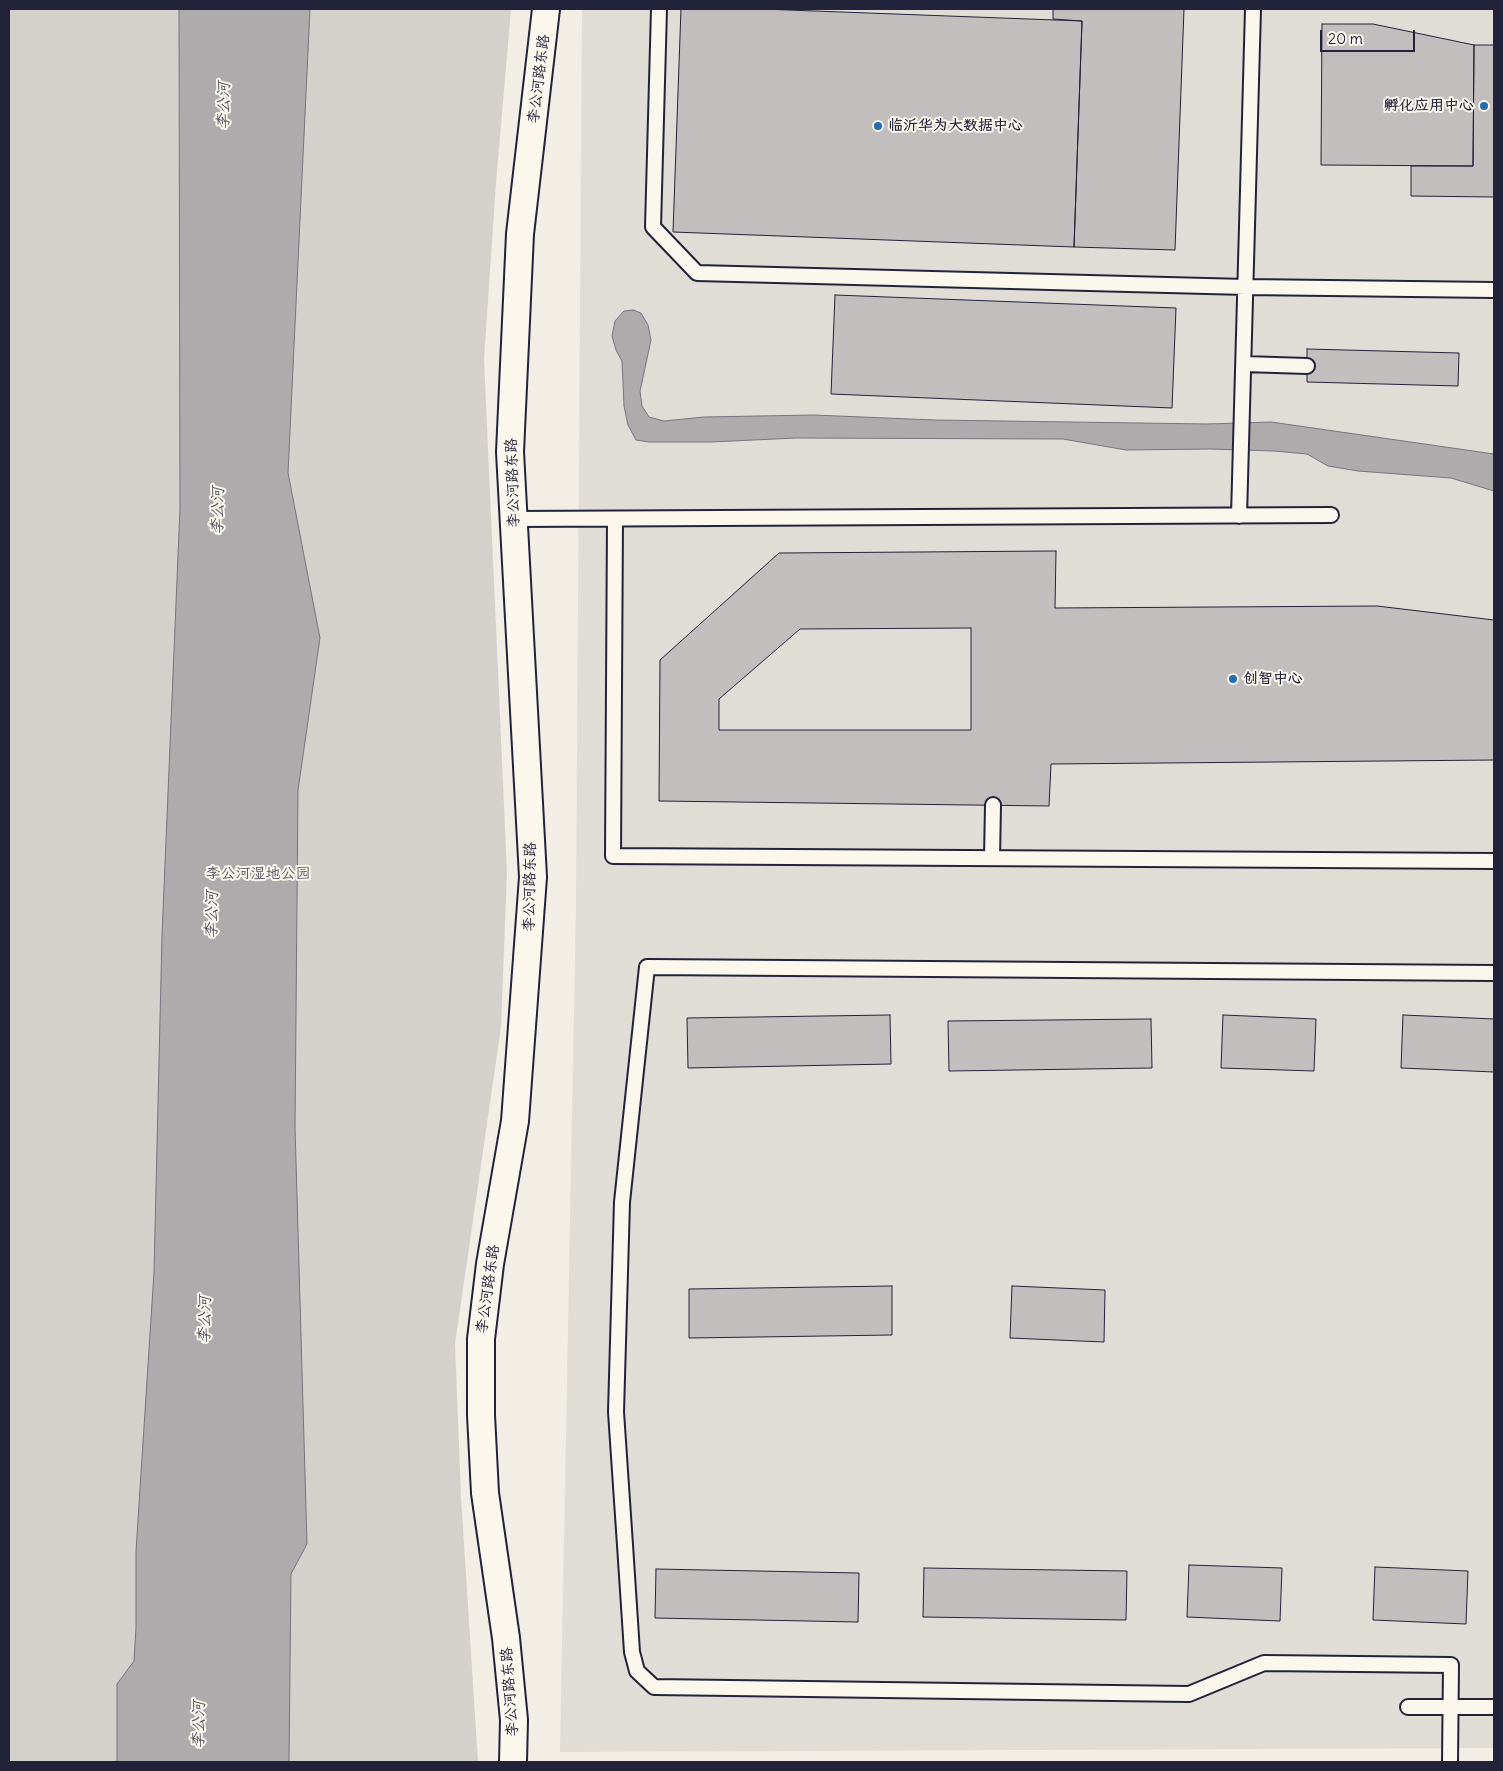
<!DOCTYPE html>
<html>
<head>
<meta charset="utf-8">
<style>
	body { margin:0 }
	#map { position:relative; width:1503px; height:1771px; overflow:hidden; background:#f2eee5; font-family:Delius,sans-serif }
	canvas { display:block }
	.frame { position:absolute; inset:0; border:10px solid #22223b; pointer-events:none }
	.scale { position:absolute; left:1320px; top:30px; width:95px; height:22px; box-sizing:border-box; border:2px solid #22223b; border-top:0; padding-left:6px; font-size:15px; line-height:18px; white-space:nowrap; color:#22223b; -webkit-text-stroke:4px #fbf7ec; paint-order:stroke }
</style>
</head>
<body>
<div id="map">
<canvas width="1503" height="1771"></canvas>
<div class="frame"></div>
<div class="scale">20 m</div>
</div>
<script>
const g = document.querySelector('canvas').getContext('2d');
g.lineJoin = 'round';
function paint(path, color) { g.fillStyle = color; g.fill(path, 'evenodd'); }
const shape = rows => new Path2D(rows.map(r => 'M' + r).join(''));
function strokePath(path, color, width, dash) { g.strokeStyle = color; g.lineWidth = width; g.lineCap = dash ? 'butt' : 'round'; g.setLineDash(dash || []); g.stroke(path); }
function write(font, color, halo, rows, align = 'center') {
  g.font = font + ' Delius,"LXGW WenKai TC",sans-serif'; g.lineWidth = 4; g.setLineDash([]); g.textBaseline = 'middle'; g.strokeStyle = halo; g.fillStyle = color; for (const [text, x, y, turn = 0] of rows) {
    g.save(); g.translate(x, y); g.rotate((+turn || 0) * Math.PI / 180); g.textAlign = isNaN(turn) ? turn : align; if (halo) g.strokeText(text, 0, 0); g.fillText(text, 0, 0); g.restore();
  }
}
paint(shape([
	[582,9,1494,9,1494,1748,560,1752,576,904]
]), '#e0dcd6');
paint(shape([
	[9,9,511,9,496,183,484,359,507,872,501,1027,455,1344,461,1497,478,1762,9,1762]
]), '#d4d1cc');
const water = shape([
	[179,9,310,9,288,473,320,638,298,790,295,1127,307,1544,291,1574,289,1762,117,1762,117,1684,134,1661,136,1627,136,1551,154,1272,162,935,180,508,179,9],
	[633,310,641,313,648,325,651,340,640,391,642,406,649,417,664,421,704,417,814,415,934,420,1207,424,1271,422,1494,454,1494,491,1451,478,1358,471,1328,466,1307,454,1274,451,1211,449,1126,450,1063,439,796,438,711,442,649,442,636,440,628,425,624,406,622,361,616,350,612,336,615,321,624,311,633,310]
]);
paint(water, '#aeabad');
strokePath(water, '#76747f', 1);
const building = shape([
	[681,9,761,9,1082,21,1074,247,673,232,681,9],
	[1053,9,1184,9,1175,250,1074,247,1082,21,1053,19,1053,9],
	[1322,24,1373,24,1474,45,1473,166,1321,165,1322,24],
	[1474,45,1494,45,1494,197,1411,196,1411,166,1473,166,1474,45],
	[835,295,1176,308,1172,408,831,394,835,295],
	[1307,349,1459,353,1458,386,1307,382,1307,349],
	[1056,551,1055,608,1377,606,1494,620,1494,760,1051,764,1049,806,659,801,660,660,779,553,1056,551],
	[971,628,971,730,719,730,719,699,800,629,971,628],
	[890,1015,891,1064,688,1068,687,1018,890,1015],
	[1223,1015,1316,1019,1314,1071,1221,1068,1223,1015],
	[1403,1015,1494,1019,1494,1072,1401,1068,1403,1015],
	[1151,1019,1152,1068,949,1071,948,1021,1151,1019],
	[892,1286,892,1335,689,1338,689,1289,892,1286],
	[1012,1286,1105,1290,1104,1342,1010,1338,1012,1286],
	[1189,1565,1282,1568,1280,1621,1187,1617,1189,1565],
	[1375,1567,1468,1571,1466,1624,1373,1620,1375,1567],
	[924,1568,1127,1571,1126,1620,923,1617,924,1568],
	[656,1569,859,1573,858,1622,655,1618,656,1569]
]);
paint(building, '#c2bebe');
strokePath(building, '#22223b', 1);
const service = shape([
	[659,9,653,227,697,273,1246,287,1494,290],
	[1244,364,1307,366],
	[1239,516,1253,9],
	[514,519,1331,515],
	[615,519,613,856,1494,861],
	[992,858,993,805],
	[1408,1707,1494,1707],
	[1450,1762,1451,1665,1264,1663,1189,1694,654,1687,637,1671,632,1652,625,1545,616,1412,622,1202,647,967,1494,973]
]);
const minor = shape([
	[513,1762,514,1720,506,1638,485,1493,481,1415,481,1339,490,1264,515,1121,533,877,510,452,520,234,546,9]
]);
strokePath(service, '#22223b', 18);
strokePath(minor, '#22223b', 30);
strokePath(service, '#fbf7ec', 14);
strokePath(minor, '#fbf7ec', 26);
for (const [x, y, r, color] of [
	[1484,106,5,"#1f6fb2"],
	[878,126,5,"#1f6fb2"],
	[1233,679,5,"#1f6fb2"]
]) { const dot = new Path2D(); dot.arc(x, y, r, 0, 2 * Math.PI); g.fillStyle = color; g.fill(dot); strokePath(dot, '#fbf7ec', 2); }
write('15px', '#22223b', '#fbf7ec', [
	["李公河路东路",539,79,-83],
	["李公河路东路",513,483,-92],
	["李公河路东路",530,887,-89],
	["李公河路东路",488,1289,-82],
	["李公河路东路",510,1692,-94]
]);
write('bold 15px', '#22223b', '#fbf7ec', [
	["孵化应用中心",1474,106,"right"],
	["临沂华为大数据中心",888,126],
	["创智中心",1243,679]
], 'left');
write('15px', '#575766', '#fbf7ec', [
	["李公河湿地公园",258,874]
]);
write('italic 16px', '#535263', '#fbf7ec', [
	["李公河",224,106,-89],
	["李公河",218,511,-89],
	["李公河",212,915,-89],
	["李公河",205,1320,-89],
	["李公河",199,1725,-89]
]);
</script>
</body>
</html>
